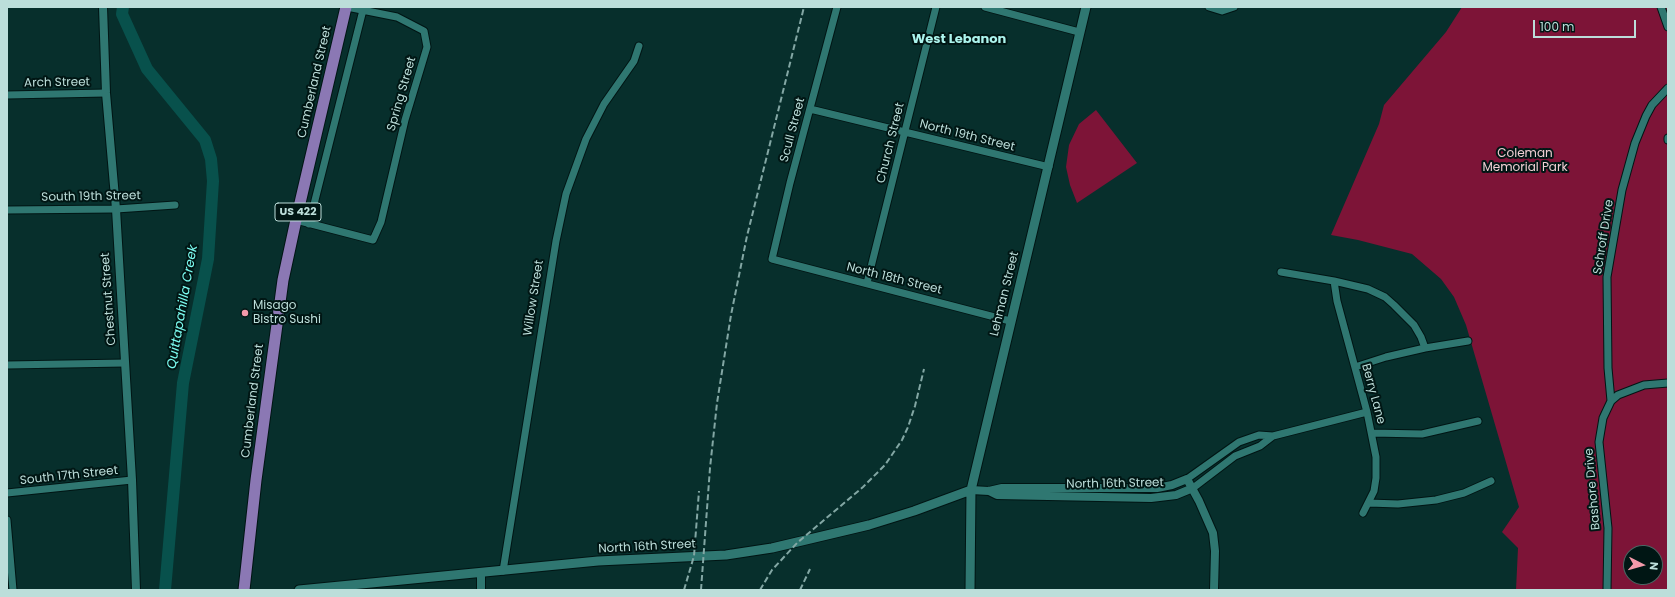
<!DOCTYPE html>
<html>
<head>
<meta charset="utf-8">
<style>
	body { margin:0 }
	#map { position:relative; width:1675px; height:597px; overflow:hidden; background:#072f2c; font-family:Poppins,sans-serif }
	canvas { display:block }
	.frame { position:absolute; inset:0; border:8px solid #bcdeda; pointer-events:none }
	.north { position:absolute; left:1623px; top:545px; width:40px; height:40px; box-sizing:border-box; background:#001614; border:1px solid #4b6663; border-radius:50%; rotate:96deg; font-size:11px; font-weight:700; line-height:16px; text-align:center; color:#bcdeda }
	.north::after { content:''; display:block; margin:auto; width:14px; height:18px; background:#f39aaa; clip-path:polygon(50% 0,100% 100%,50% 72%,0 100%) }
	.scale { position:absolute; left:1533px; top:20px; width:103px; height:18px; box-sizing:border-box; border:2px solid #bcdeda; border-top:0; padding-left:5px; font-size:12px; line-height:14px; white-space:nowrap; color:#bcdeda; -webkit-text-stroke:3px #001614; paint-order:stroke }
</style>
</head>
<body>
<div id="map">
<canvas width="1675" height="597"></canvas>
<div class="frame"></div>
<div class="north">N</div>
<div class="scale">100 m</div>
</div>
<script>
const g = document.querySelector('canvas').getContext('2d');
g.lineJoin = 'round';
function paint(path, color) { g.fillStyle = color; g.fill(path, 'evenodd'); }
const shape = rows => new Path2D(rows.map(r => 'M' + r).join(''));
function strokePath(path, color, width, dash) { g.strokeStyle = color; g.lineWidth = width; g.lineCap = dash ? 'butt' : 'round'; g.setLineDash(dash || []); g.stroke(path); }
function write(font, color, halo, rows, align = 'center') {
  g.font = font + ' Poppins,sans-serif'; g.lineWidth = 4; g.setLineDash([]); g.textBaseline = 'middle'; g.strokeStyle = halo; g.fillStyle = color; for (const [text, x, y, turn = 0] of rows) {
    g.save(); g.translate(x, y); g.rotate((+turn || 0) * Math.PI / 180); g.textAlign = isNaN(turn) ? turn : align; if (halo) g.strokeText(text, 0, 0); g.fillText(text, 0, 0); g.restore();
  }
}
paint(shape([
	[1462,7,1668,7,1668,590,1516,590,1518,548,1502,532,1519,507,1466,325,1454,297,1441,279,1412,254,1358,240,1331,235,1379,124,1384,105,1446,32],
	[1631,553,1655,553,1655,577,1631,577],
	[1096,110,1137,163,1077,203,1070,185,1066,167,1069,145,1079,124]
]), '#7d1437');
strokePath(shape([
	[123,7,122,14,147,69,205,140,211,159,213,181,208,259,183,383,165,590]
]), '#08514c', 12);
const minor = shape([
	[837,7,790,183,772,259,1010,321],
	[985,7,1079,32],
	[1209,7,1222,11,1234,7],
	[1661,7,1668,27],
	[7,95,106,93],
	[810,109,1049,167],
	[1668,138,1668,140],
	[7,210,116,209,175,205],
	[296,220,373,240,381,222,405,120,427,47,424,31,397,17,347,7],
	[309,224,363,10],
	[1281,272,1334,281,1368,289,1385,297,1394,305,1414,325,1421,337,1425,348,1386,357,1355,367],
	[1334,281,1337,301,1367,412,1376,457,1376,478,1374,491,1363,513],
	[867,283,936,7],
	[1425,348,1468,341],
	[7,365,125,363],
	[1611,401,1608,368,1607,277,1622,190,1635,143,1646,116,1652,105,1668,88],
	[1372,433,1422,434,1478,421],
	[1187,479,1239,442,1259,435,1273,436,1367,412],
	[1193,488,1235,456,1260,446,1273,436],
	[7,493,132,480],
	[1369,503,1398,504,1436,500,1464,493,1491,481],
	[7,520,13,590],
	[503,571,556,241,566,194,586,139,604,104,634,61,639,46],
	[1607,590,1608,528,1599,442,1603,418,1611,401,1618,395,1644,385,1668,383]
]);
const tertiary = shape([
	[103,7,106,93,116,209,132,480,136,590],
	[971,490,989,491,1002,488,1157,488,1172,485,1187,479,1199,501,1213,533,1215,551,1214,590],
	[989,491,997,495,1151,498,1176,495,1193,488],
	[481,573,481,590]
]);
const secondary = shape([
	[299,590,598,561,726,555,772,548,869,525,914,511,971,490],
	[970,590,971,490,1086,7]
]);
const trunk = shape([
	[244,590,256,480,283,280,296,220,346,7]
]);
strokePath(minor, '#011514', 9);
strokePath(tertiary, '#011514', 10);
strokePath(secondary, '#011514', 11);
strokePath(trunk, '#011514', 13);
strokePath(minor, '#2f7771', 7);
strokePath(tertiary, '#2f7771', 8);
strokePath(secondary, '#2f7771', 9);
strokePath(trunk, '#8b78b4', 11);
strokePath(shape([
	[684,590,694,556,699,491],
	[701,590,710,468,717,403,731,315,747,236,804,7],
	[760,590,772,570,797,543,863,487,885,465,902,440,908,427,915,406,924,369],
	[800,590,810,569]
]), '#83a7a4', 2, [6, 3]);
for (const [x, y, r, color] of [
	[245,313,4,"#f39aaa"]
]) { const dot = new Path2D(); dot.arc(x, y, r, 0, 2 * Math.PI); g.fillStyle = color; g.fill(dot); strokePath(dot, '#001614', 1.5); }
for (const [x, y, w] of [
	[298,212,46]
]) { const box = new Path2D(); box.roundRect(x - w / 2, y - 9, w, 18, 3); g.fillStyle = '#001614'; g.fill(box); strokePath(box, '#bcdeda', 1); }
write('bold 11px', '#bcdeda', null, [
	["US 422",298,212]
]);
write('12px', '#bcdeda', '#001614', [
	["Cumberland Street",315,82,-77],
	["Arch Street",57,83,-1],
	["Spring Street",402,94,-74],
	["Scull Street",793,130,-75],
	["North 19th Street",967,136,14],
	["Church Street",891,143,-76],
	["South 19th Street",91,197,-1],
	["Schroff Drive",1604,237,-81],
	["North 18th Street",894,279,14],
	["Lehman Street",1005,294,-76],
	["Willow Street",534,298,-81],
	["Chestnut Street",109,299,-94],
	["Berry Lane",1373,394,75],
	["Cumberland Street",253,401,-83],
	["South 17th Street",69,476,-6],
	["North 16th Street",1115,484,-1],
	["Bashore Drive",1593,489,-95],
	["North 16th Street",647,547,-3]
]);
write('12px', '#f1cfd4', '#001614', [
	["Coleman",1525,154],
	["Memorial Park",1525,168]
]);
write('12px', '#bcdeda', '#001614', [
	["Misago",253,306],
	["Bistro Sushi",253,320]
], 'left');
write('bold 13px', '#acf4ed', '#001614', [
	["West Lebanon",959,40]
]);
write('italic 13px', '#7bfcf1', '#001614', [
	["Quittapahilla Creek",183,307,-80]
]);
</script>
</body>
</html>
